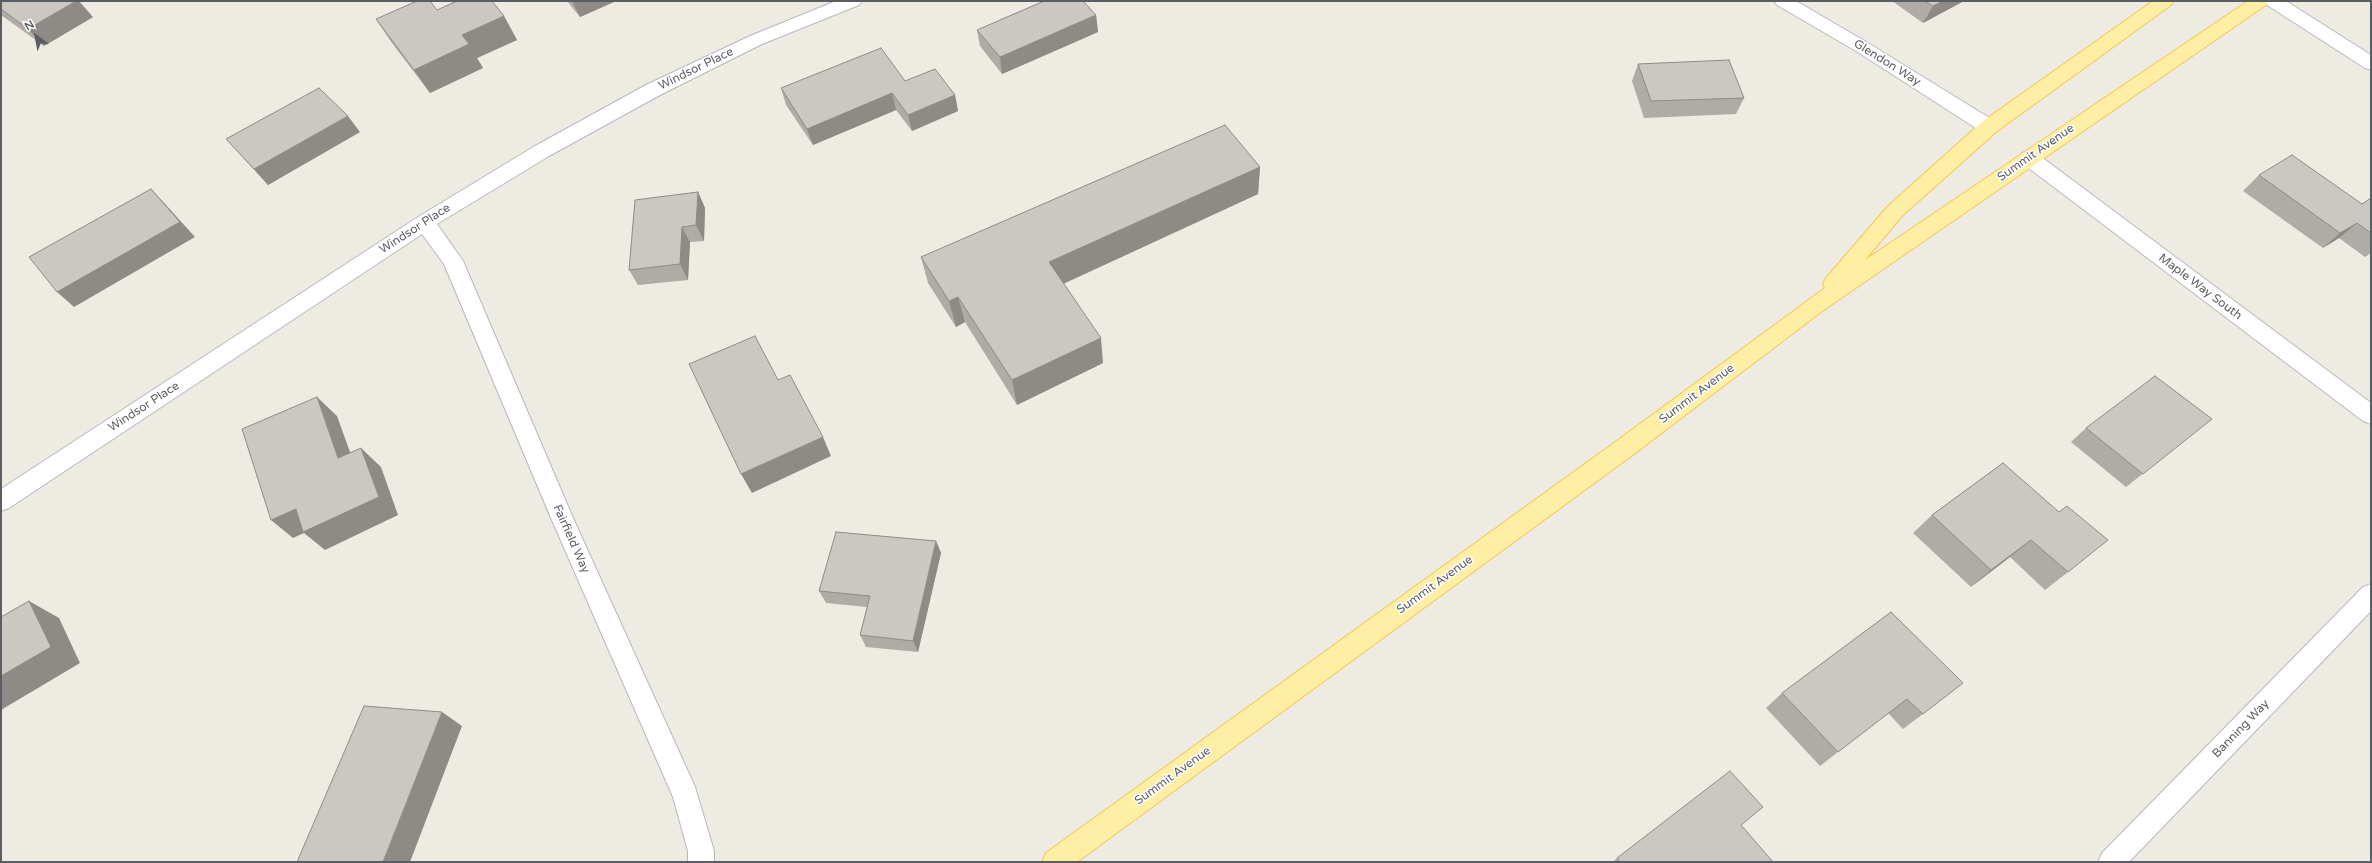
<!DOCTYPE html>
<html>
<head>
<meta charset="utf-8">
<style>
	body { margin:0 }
	#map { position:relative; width:2372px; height:863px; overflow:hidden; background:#eeebe2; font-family:"Varela Round",sans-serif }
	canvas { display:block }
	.frame { position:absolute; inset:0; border:2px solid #5a5e63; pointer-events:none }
	.north { position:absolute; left:16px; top:16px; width:40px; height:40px; -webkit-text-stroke:3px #fff; paint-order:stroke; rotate:328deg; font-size:11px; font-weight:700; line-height:16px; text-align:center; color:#5a5e63 }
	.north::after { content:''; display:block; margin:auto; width:14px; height:18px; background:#5a5e63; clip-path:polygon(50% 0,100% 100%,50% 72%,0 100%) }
</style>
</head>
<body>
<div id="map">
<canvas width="2372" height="863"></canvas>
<div class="frame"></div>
<div class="north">N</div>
</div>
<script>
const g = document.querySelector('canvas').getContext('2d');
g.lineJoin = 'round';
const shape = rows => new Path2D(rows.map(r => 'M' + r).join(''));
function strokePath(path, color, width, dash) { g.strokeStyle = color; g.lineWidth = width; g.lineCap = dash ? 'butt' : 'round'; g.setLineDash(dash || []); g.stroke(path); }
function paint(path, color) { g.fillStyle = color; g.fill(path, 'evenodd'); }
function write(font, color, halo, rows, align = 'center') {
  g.font = font + ' "Varela Round",sans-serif'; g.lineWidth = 3; g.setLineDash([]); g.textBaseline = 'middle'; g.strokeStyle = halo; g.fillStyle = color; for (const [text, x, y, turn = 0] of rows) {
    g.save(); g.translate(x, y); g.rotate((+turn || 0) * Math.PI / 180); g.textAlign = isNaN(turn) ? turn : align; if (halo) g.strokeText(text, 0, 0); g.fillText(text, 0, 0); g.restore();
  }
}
const minor = shape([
	[836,1,862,1,859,5,762,44,660,95,549,156,437,224,463,261,573,518,695,787,714,851,714,862,688,862,688,851,673,797,551,518,444,264,422,234,9,508,1,511,1,489,418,217,535,146,646,85,750,36,836,1],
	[1774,1,1796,1,1868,43,1996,122,1998,127,1996,132,1989,134,1982,132,1856,51,1777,5,1774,1],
	[2264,1,2286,1,2371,55,2371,70,2365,68,2267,5,2264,1],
	[2029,151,2036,153,2371,403,2371,424,2363,421,2022,163,2019,158,2022,153,2029,151],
	[2371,584,2371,611,2129,862,2098,862,2102,853,2363,587,2371,584]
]);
const major = shape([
	[2153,1,2174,1,2171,5,1996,132,1902,216,1865,260,2248,1,2269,1,2266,5,1821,312,1634,454,1077,862,1042,862,1046,853,1618,440,1825,288,1823,284,1826,278,1888,206,1982,122,2153,1]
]);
strokePath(minor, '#b5b8bd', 2);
strokePath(major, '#f6c652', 2);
paint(minor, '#fff');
paint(major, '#ffefa5');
paint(shape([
	[1,1,93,17,44,46,1,15],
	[567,1,616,1,580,17],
	[1892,1,1964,1,1923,23],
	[1096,15,1098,32,1002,74,980,46,977,30],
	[504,16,517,40,477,58,483,68,430,93,392,43,376,19],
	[1638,64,1744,98,1736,114,1644,118,1632,81],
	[905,81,955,95,958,111,912,131,896,110,813,145,786,105,781,88],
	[360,132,268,185,226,139],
	[1260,167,1258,194,1063,284,1103,363,1017,405,965,322,956,327,928,283,921,257],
	[2259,175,2362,204,2371,198,2371,253,2365,257,2339,238,2323,248,2243,191],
	[698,192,705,208,704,241,690,242,688,280,638,285,629,270],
	[2212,419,2126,487,2071,442,2086,428],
	[2003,463,2068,572,2045,590,2010,557,1971,587,1913,533,1932,515],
	[936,541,941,553,918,652,866,647,860,635,867,607,826,603,819,591],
	[1891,612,1923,714,1903,729,1888,713,1820,766,1766,708,1782,693],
	[1741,825,1773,862,1613,862,1617,858]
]), '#afaba6');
paint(shape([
	[76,1,79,1,93,17,44,46,28,29],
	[572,1,616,1,580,17],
	[1943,1,1964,1,1923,23,1933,6],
	[1096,15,1098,32,1002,74,1000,57],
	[504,16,517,40,477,58,483,68,430,93,414,70,462,35],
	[892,93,896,110,813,145,807,129],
	[955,95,958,111,912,131,908,115],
	[348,116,360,132,268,185,254,169],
	[1260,167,1258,194,1052,289,1049,262],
	[151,189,166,205,195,237,74,307,57,292],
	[698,192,705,208,704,241,696,225],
	[2357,223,2339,238,2323,248,2340,233],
	[682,227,690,242,688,280,680,264],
	[958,297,965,322,956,327,949,301],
	[1101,338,1103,363,1017,405,1012,380],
	[317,397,337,416,359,477,338,458],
	[823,437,831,456,752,493,741,474],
	[361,448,381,467,398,515,325,550,304,533,293,538,271,520],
	[2031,540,2010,557,1971,587,1991,570],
	[936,541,941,553,918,652,913,641],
	[29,601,59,618,80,663,1,710,1,676],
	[442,712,462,726,410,862,383,862]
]), '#8e8b87');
const building = shape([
	[1,1,76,1,28,29,1,9,1,1],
	[417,1,430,1,437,10,457,1,492,1,504,16,462,35,469,44,414,70,376,19,417,1],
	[1044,1,1083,1,1096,15,1000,57,977,30,1044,1],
	[1925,1,1943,1,1933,6,1925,1],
	[881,48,905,81,935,69,955,95,908,115,892,93,807,129,781,88,881,48],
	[1729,60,1744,98,1651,101,1638,64,1729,60],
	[319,88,348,116,254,169,226,139,319,88],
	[1225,125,1260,167,1049,262,1101,338,1012,380,958,297,949,301,921,257,1225,125],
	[2292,155,2362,204,2371,198,2371,233,2357,223,2340,233,2259,175,2292,155],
	[151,189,180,222,57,292,29,257,151,189],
	[698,192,696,225,682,227,680,264,629,270,635,200,698,192],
	[755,336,778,380,790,375,823,437,741,474,689,364,755,336],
	[2155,376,2212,419,2143,474,2086,428,2155,376],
	[317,397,338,458,361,448,379,497,303,532,296,509,271,520,242,429,317,397],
	[2003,463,2059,512,2067,506,2108,540,2068,572,2031,540,1991,570,1932,515,2003,463],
	[836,532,936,541,913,641,860,635,870,596,819,591,836,532],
	[29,601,51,647,1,676,1,617,29,601],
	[1891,612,1963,683,1923,714,1907,699,1838,752,1782,693,1891,612],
	[364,706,442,712,383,862,297,862,364,706],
	[1730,771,1763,807,1741,825,1773,862,1620,862,1617,858,1730,771]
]);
paint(building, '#cbc7c1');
strokePath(building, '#8e8b87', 1);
write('12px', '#5a5e63', '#fff', [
	["Glendon Way",1887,63,32],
	["Windsor Place",696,69,-26],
	["Summit Avenue",2036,153,-35],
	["Windsor Place",415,229,-33],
	["Maple Way South",2200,287,37],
	["Summit Avenue",1697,394,-37],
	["Windsor Place",144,407,-33],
	["Fairfield Way",571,539,66],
	["Summit Avenue",1435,585,-36],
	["Banning Way",2241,729,-46],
	["Summit Avenue",1173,776,-36]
]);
</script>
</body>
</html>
